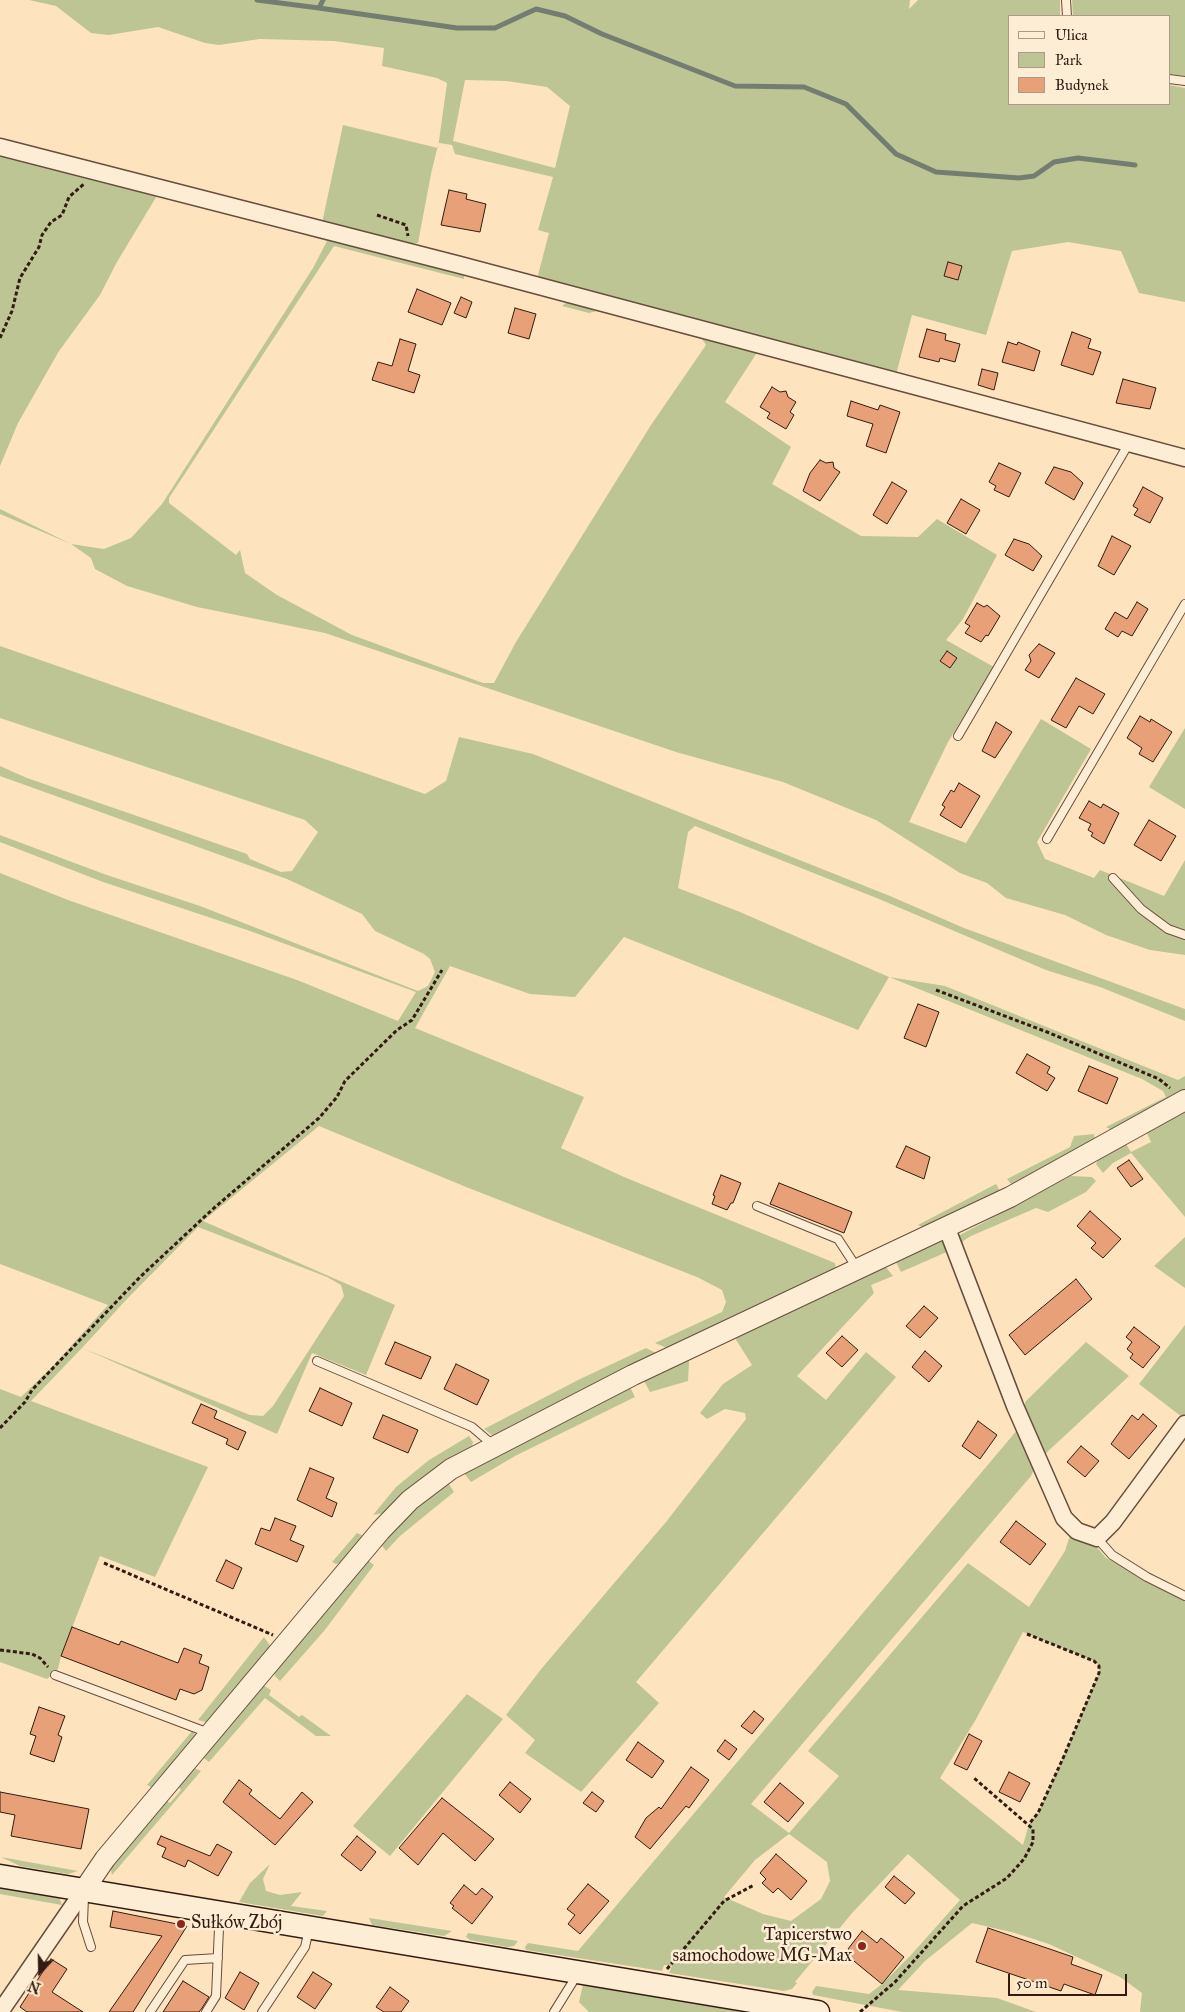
<!DOCTYPE html>
<html>
<head>
<meta charset="utf-8">
<style>
	body { margin:0 }
	#map { position:relative; width:1185px; height:2012px; overflow:hidden; background:#fde4bf; font-family:"IM FELL Great Primer",serif }
	canvas { display:block }
	.legend { position:absolute; left:1008px; top:15px; width:162px; height:90px; box-sizing:border-box; background:#feedd5; border:1px solid #ad9987; margin:0; padding:6px 9px; list-style:none; font-size:15px; color:#331b12 }
	.legend li { display:flex; align-items:center; gap:10px; height:25px }
	.legend b { width:25px; border:1px solid #ad9987 }
	.north { position:absolute; left:15px; top:1947px; width:50px; height:50px; -webkit-text-stroke:4px #feedd5; paint-order:stroke; rotate:201deg; font-size:14px; font-weight:700; line-height:20px; text-align:center; color:#331b12 }
	.north::after { content:''; display:block; margin:auto; width:18px; height:22px; background:#331b12; clip-path:polygon(50% 0,100% 100%,50% 72%,0 100%) }
	.scale { position:absolute; left:1008px; top:1974px; width:119px; height:22px; box-sizing:border-box; border:2px solid #331b12; border-top:0; padding-left:6px; font-size:15px; line-height:18px; white-space:nowrap; color:#331b12; -webkit-text-stroke:4px #feedd5; paint-order:stroke }
</style>
</head>
<body>
<div id="map">
<canvas width="1185" height="2012"></canvas>
<ul class="legend">
<li><b style="height:6px;background:#feedd5"></b>Ulica</li>
<li><b style="height:14px;background:#bdc594"></b>Park</li>
<li><b style="height:14px;background:#e7a077"></b>Budynek</li>
</ul>
<div class="north">N</div>
<div class="scale">50 m</div>
</div>
<script>
const g = document.querySelector('canvas').getContext('2d');
g.lineJoin = 'round';
function paint(path, color) { g.fillStyle = color; g.fill(path, 'evenodd'); }
const shape = rows => new Path2D(rows.map(r => 'M' + r).join(''));
function strokePath(path, color, width, dash) { g.strokeStyle = color; g.lineWidth = width; g.lineCap = dash ? 'butt' : 'round'; g.setLineDash(dash || []); g.stroke(path); }
function write(font, color, halo, rows, align = 'center') {
  g.font = font + ' "IM FELL Great Primer",serif'; g.lineWidth = 5; g.setLineDash([]); g.textBaseline = 'middle'; g.strokeStyle = halo; g.fillStyle = color; for (const [text, x, y, turn = 0] of rows) {
    g.save(); g.translate(x, y); g.rotate((+turn || 0) * Math.PI / 180); g.textAlign = isNaN(turn) ? turn : align; if (halo) g.strokeText(text, 0, 0); g.fillText(text, 0, 0); g.restore();
  }
}
paint(shape([
	[29,0,910,0,909,9,918,0,1060,0,1060,16,1009,16,1009,104,1169,104,1169,85,1185,88,1185,302,1139,293,1121,251,1068,242,1012,251,986,335,912,315,895,378,543,282,538,275,549,233,538,230,553,177,455,154,452,145,439,143,437,149,431,174,418,243,397,244,322,223,343,125,438,148,447,83,437,78,382,66,384,48,334,41,260,39,219,45,205,43,158,27,109,35,91,33,56,6],
	[465,80,506,81,547,87,570,106,555,168,453,141],
	[1072,0,1185,0,1185,76,1169,74,1169,16,1073,16],
	[0,149,464,271,464,279,334,246,169,498,169,503,236,555,240,550,245,573,277,595,352,635,483,683,494,683,516,642,651,425,706,345,702,339,600,310,589,313,562,306,568,301,758,351,725,402,791,447,772,484,861,536,918,537,937,519,997,555,963,619,946,640,994,667,948,742,909,822,966,843,1041,719,1091,749,1037,842,1045,859,1094,878,1100,870,1164,896,1185,860,1185,955,1150,950,1106,935,1065,915,1006,898,987,883,960,873,876,820,783,782,676,752,325,633,197,607,127,586,95,569,91,558,71,544,0,514,0,509,71,544,104,549,131,538,162,504,313,268,327,241,158,194,117,262,100,295,59,351,18,423,0,466],
	[0,646,425,794,446,781,459,737,533,754,890,896,964,928,1185,1009,1185,1021,1100,987,1046,970,879,899,695,826,688,832,678,888,740,912,889,977,945,986,1178,1080,1185,1076,1185,1092,1112,1130,1106,1127,1166,1097,1163,1091,1142,1079,889,977,858,1030,624,937,575,997,530,994,450,966,415,1028,584,1097,561,1148,624,1177,835,1263,836,1269,667,1348,655,1343,722,1312,726,1302,722,1290,697,1277,466,1187,319,1126,203,1221,395,1305,366,1375,312,1353,277,1434,82,1348,31,1401,208,1467,155,1577,100,1556,61,1656,58,1669,47,1679,0,1662,0,1389,21,1397,52,1367,108,1305,0,1264,0,873,68,900,297,980,398,1021,416,992,250,931,103,882,0,842,0,835,104,874,200,906,418,991,428,986,435,972,430,959,424,954,375,931,362,914,287,879,0,776,0,766,27,778,247,854,250,859,281,872,292,871,318,832,305,820,0,718],
	[198,1227,327,1277,341,1285,344,1296,273,1406,263,1416,250,1415,82,1348,126,1300],
	[1185,728,1185,809,1149,787],
	[1185,1109,1185,1217,1131,1153,1113,1163,1103,1173,1096,1164,1098,1160,1126,1144,1131,1152,1151,1142,1146,1131],
	[1094,1134,1095,1143,1017,1187,1010,1183,1007,1179,1070,1147,1074,1136],
	[1071,1176,1092,1177,1096,1181,1086,1192,1048,1212,1036,1208,971,1236,963,1241,963,1252,958,1240,960,1235],
	[996,1184,1002,1194,924,1228,918,1225],
	[1185,1237,1185,1288,1154,1266],
	[939,1240,944,1242,949,1251,901,1272,896,1262,898,1259],
	[885,1266,893,1276,871,1285,874,1293,797,1376,826,1400,866,1352,896,1377,636,1682,659,1703,581,1792,525,1753,535,1740,506,1715,542,1668,666,1522,746,1419,745,1413,725,1409,707,1419,700,1413,723,1384,752,1365,733,1335],
	[1185,1325,1185,1414,1182,1417,1139,1384],
	[1086,1342,1129,1376,1044,1455,1023,1408,1026,1401],
	[646,1348,658,1354,493,1436,484,1429,578,1380],
	[688,1356,689,1362,688,1381,650,1392,643,1379],
	[629,1385,635,1397,515,1456,471,1482,463,1472],
	[1018,1429,1035,1467,1031,1476,751,1804,789,1833,839,1776,808,1751,968,1563,1029,1607,1065,1551,1070,1535,1095,1545,1106,1558,1185,1599,1185,2012,1140,2012,1142,1993,1120,1977,1049,1944,1015,1933,972,1923,925,1961,898,1990,997,1998,1036,2012,902,2012,813,1995,812,1992,816,1986,869,1994,882,1984,911,1955,960,1900,908,1854,853,1912,795,1982,797,1983,792,1989,784,1991,669,1973,672,1966,664,1965,662,1971,526,1950,525,1947,528,1943,578,1951],
	[1023,1632,1094,1661,1099,1666,1099,1673,1064,1756,1038,1813,1029,1824,1023,1845,940,1778,975,1721],
	[789,1834,827,1862,830,1881,821,1899,791,1921,763,1914,724,1897,755,1860],
	[469,1436,473,1442,472,1446,427,1475,385,1513,373,1515,396,1487,429,1460],
	[447,1481,454,1492,400,1536,386,1551,380,1543,392,1529],
	[357,1533,362,1535,363,1539,341,1563,336,1564,332,1562],
	[366,1559,374,1565,324,1631,280,1681,275,1676,274,1670],
	[264,1637,271,1647,210,1723,198,1720],
	[261,1684,271,1690,269,1695,299,1717,302,1715,331,1736,316,1736,265,1698,209,1762,201,1756],
	[467,1694,503,1719,390,1856,353,1826],
	[192,1731,196,1735,153,1788,147,1785],
	[192,1767,201,1771,112,1875,111,1870,115,1858,164,1799,170,1803,181,1790,177,1785],
	[1,1857,78,1871,68,1874,20,1866],
	[270,1864,263,1879,266,1891,280,1895,302,1892,291,1906,327,1911,323,1916,239,1902,250,1883],
	[0,1886,59,1897,62,1905,0,1894],
	[369,1918,452,1931,444,1936,372,1925],
	[468,1933,518,1941,514,1946,507,1947,470,1940,466,1937],
	[583,1985,745,2012,589,2012,579,2002]
]), '#bdc594');
strokePath(shape([
	[257,0,319,8,323,0],
	[319,8,457,28,495,28,536,9,565,16,602,34,735,86,804,87,846,104,896,154,936,172,1019,178,1034,176,1054,162,1078,158,1135,165]
]), '#747d72', 5);
const building = shape([
	[449,190,467,194,466,199,486,204,480,232,441,225,449,190],
	[948,262,962,266,958,280,944,276,948,262],
	[417,289,451,303,442,325,408,312,417,289],
	[461,297,472,302,466,318,454,313,461,297],
	[515,308,536,314,529,339,508,333,515,308],
	[927,329,946,334,945,340,960,344,955,362,940,358,939,362,919,357,927,329],
	[1072,332,1091,339,1088,348,1101,352,1093,375,1061,365,1072,332],
	[400,339,416,344,408,371,420,375,414,393,372,380,378,362,392,366,400,339],
	[1008,342,1017,345,1018,342,1040,351,1034,371,1002,362,1008,342],
	[982,369,998,373,994,390,978,385,982,369],
	[1123,379,1156,388,1150,409,1116,403,1123,379],
	[772,387,780,392,786,391,788,397,796,402,790,412,794,415,786,429,767,418,770,413,760,407,772,387],
	[851,401,878,410,880,405,900,412,886,453,866,446,873,424,847,416,851,401],
	[820,460,826,463,833,462,834,468,840,472,820,501,803,491,810,473,820,460],
	[999,463,1021,473,1009,497,994,490,996,486,989,482,999,463],
	[1054,467,1071,472,1083,483,1074,500,1045,483,1054,467],
	[892,482,907,491,887,524,873,515,892,482],
	[1143,487,1163,498,1150,523,1134,515,1138,509,1133,506,1143,487],
	[961,499,980,510,966,534,947,523,961,499],
	[1112,536,1131,546,1114,575,1098,566,1112,536],
	[1014,539,1029,544,1042,556,1033,571,1005,555,1014,539],
	[1137,602,1148,609,1132,636,1122,631,1118,637,1105,629,1115,612,1127,619,1137,602],
	[977,603,984,607,987,605,1000,616,988,636,986,635,981,642,965,633,970,626,965,623,977,603],
	[1039,644,1055,653,1039,678,1025,670,1031,661,1029,655,1039,644],
	[947,651,957,658,950,668,940,661,947,651],
	[1076,678,1105,694,1093,714,1079,706,1066,728,1051,720,1076,678],
	[1140,716,1150,722,1151,719,1172,732,1153,762,1139,754,1142,748,1127,738,1140,716],
	[996,722,1012,732,995,758,982,751,996,722],
	[959,783,980,796,961,828,940,815,945,807,942,805,951,790,954,792,959,783],
	[1089,801,1101,808,1103,804,1119,813,1104,844,1091,836,1093,833,1088,830,1091,824,1079,818,1089,801],
	[1149,820,1176,836,1161,861,1134,845,1149,820],
	[918,1004,939,1012,926,1047,904,1038,918,1004],
	[1027,1054,1050,1067,1047,1073,1055,1078,1047,1091,1016,1073,1027,1054],
	[1089,1066,1118,1078,1107,1104,1078,1091,1089,1066],
	[906,1146,930,1157,924,1179,896,1167,906,1146],
	[1129,1160,1143,1179,1131,1187,1117,1168,1129,1160],
	[721,1175,741,1183,733,1203,731,1203,727,1210,712,1204,715,1196,713,1195,721,1175],
	[779,1183,852,1212,844,1233,770,1204,779,1183],
	[1090,1211,1121,1239,1103,1258,1091,1248,1096,1243,1077,1226,1090,1211],
	[1076,1279,1092,1299,1025,1355,1009,1335,1076,1279],
	[924,1306,938,1318,920,1338,906,1326,924,1306],
	[1134,1327,1160,1347,1143,1368,1130,1358,1133,1354,1127,1349,1132,1342,1126,1337,1134,1327],
	[842,1336,858,1350,842,1367,826,1353,842,1336],
	[395,1342,431,1357,421,1379,385,1364,395,1342],
	[925,1351,942,1366,929,1382,912,1367,925,1351],
	[456,1364,489,1380,477,1405,444,1389,456,1364],
	[320,1388,352,1403,342,1426,309,1411,320,1388],
	[201,1404,217,1411,214,1418,246,1432,238,1450,226,1444,228,1439,192,1423,201,1404],
	[1143,1414,1157,1426,1129,1459,1111,1444,1132,1415,1138,1420,1143,1414],
	[383,1415,418,1430,408,1453,373,1438,383,1415],
	[978,1421,997,1435,980,1459,962,1446,978,1421],
	[1081,1446,1099,1461,1085,1477,1067,1462,1081,1446],
	[310,1468,334,1478,326,1498,337,1503,332,1517,297,1500,310,1468],
	[275,1518,296,1526,290,1540,304,1546,297,1562,255,1544,261,1528,270,1531,275,1518],
	[1016,1521,1046,1544,1030,1565,1000,1542,1016,1521],
	[226,1560,242,1568,233,1589,216,1581,226,1560],
	[72,1627,119,1645,121,1641,178,1663,184,1648,202,1655,199,1663,209,1667,202,1690,194,1694,180,1689,176,1700,61,1656,72,1627],
	[39,1707,65,1716,58,1735,62,1737,54,1762,30,1754,36,1736,30,1734,39,1707],
	[754,1711,764,1719,752,1734,741,1726,754,1711],
	[969,1734,982,1741,967,1770,954,1764,969,1734],
	[725,1740,737,1749,729,1760,717,1751,725,1740],
	[638,1742,664,1761,652,1778,626,1760,638,1742],
	[691,1767,709,1780,689,1808,686,1806,650,1849,635,1837,646,1818,659,1807,661,1809,691,1767],
	[1009,1772,1030,1783,1020,1802,999,1792,1009,1772],
	[239,1780,252,1790,249,1794,280,1819,302,1792,313,1802,275,1845,223,1802,239,1780],
	[510,1782,531,1799,520,1813,499,1795,510,1782],
	[780,1783,804,1803,788,1822,764,1802,780,1783],
	[0,1792,89,1809,81,1849,11,1836,15,1815,0,1812,0,1792],
	[592,1792,604,1801,596,1812,583,1803,592,1792],
	[442,1798,494,1839,475,1861,443,1833,418,1865,399,1848,442,1798],
	[161,1836,210,1856,217,1844,232,1852,218,1876,188,1860,185,1867,162,1857,166,1848,157,1844,161,1836],
	[357,1836,376,1852,361,1871,341,1855,357,1836],
	[776,1854,807,1881,791,1900,778,1888,773,1893,762,1883,766,1879,760,1873,776,1854],
	[894,1876,915,1893,905,1904,885,1887,894,1876],
	[588,1884,609,1901,580,1934,568,1924,575,1915,567,1909,588,1884],
	[464,1885,476,1895,482,1888,493,1897,472,1924,452,1908,454,1906,450,1903,464,1885],
	[113,1911,187,1926,133,2012,109,2012,162,1936,110,1927,113,1911],
	[988,1928,1073,1957,1071,1964,1102,1975,1095,1995,1064,1984,1061,1991,976,1962,988,1928],
	[862,1931,877,1943,881,1938,904,1957,882,1984,849,1957,852,1952,848,1949,862,1931],
	[51,1959,67,1969,52,1992,83,2012,27,2012,20,2007,51,1959],
	[240,1972,259,1983,244,2010,225,1998,240,1972],
	[313,1972,332,1984,315,2009,297,1997,313,1972],
	[183,1981,209,1997,202,2008,199,2012,163,2012,183,1981],
	[390,1987,409,2001,401,2012,384,2012,376,2007,390,1987]
]);
paint(building, '#e7a077');
strokePath(building, '#331b12', 1);
const service = shape([
	[1066,0,1067,16],
	[1169,79,1185,81],
	[958,736,1129,443],
	[1047,839,1185,604],
	[1113,878,1141,909,1168,929,1185,935],
	[757,1206,838,1239,857,1268],
	[317,1361,472,1427,493,1445],
	[1097,1538,1112,1555,1147,1577,1185,1596],
	[55,1675,209,1733],
	[84,1897,83,1922,91,1947],
	[150,2012,185,1960,218,1958],
	[206,2012,216,1996,219,1928,225,1915],
	[262,2012,305,1947,309,1929],
	[554,2012,577,1975]
]);
const minor = shape([
	[0,147,460,265,1185,458],
	[946,1226,1015,1406,1064,1518,1077,1531,1097,1538,1113,1522,1185,1424],
	[0,2012,84,1890]
]);
const tertiary = shape([
	[84,1890,105,1859,381,1530,410,1500,451,1469,633,1375,1010,1197,1185,1100]
]);
const secondary = shape([
	[0,1876,818,2012]
]);
strokePath(service, '#664d3d', 10);
strokePath(minor, '#664d3d', 19);
strokePath(tertiary, '#664d3d', 22);
strokePath(secondary, '#331b12', 25);
strokePath(shape([
	[377,215,406,225,408,236],
	[0,338,12,311,20,278,39,247,42,235,51,222,62,215,69,197,85,183],
	[936,990,1047,1032,1159,1079,1170,1088],
	[0,1428,25,1402,32,1390,140,1277,214,1208,319,1118,337,1097,345,1081,397,1030,412,1020,442,970],
	[104,1563,273,1635],
	[1027,1634,1094,1661,1099,1666,1099,1673,1064,1756,1038,1813,1029,1824],
	[0,1650,32,1654,40,1658,48,1667],
	[667,1969,724,1901,754,1885],
	[860,2012,895,1982,963,1906,1007,1878,1024,1859,1033,1842,1033,1829,974,1778]
]), '#331b12', 3, [4, 2.5]);
strokePath(service, '#feedd5', 8);
strokePath(minor, '#feedd5', 16);
strokePath(tertiary, '#feedd5', 20);
strokePath(secondary, '#feedd5', 22);
for (const [x, y, r, color] of [
	[181,1924,5,"#8f2418"],
	[862,1946,5,"#8f2418"]
]) { const dot = new Path2D(); dot.arc(x, y, r, 0, 2 * Math.PI); g.fillStyle = color; g.fill(dot); strokePath(dot, '#feedd5', 2); }
write('18px', '#331b12', '#feedd5', [
	["Sułków Zbój",191,1924],
	["Tapicerstwo",852,1936,"right"],
	["samochodowe MG-Max",852,1957,"right"]
], 'left');
</script>
</body>
</html>
